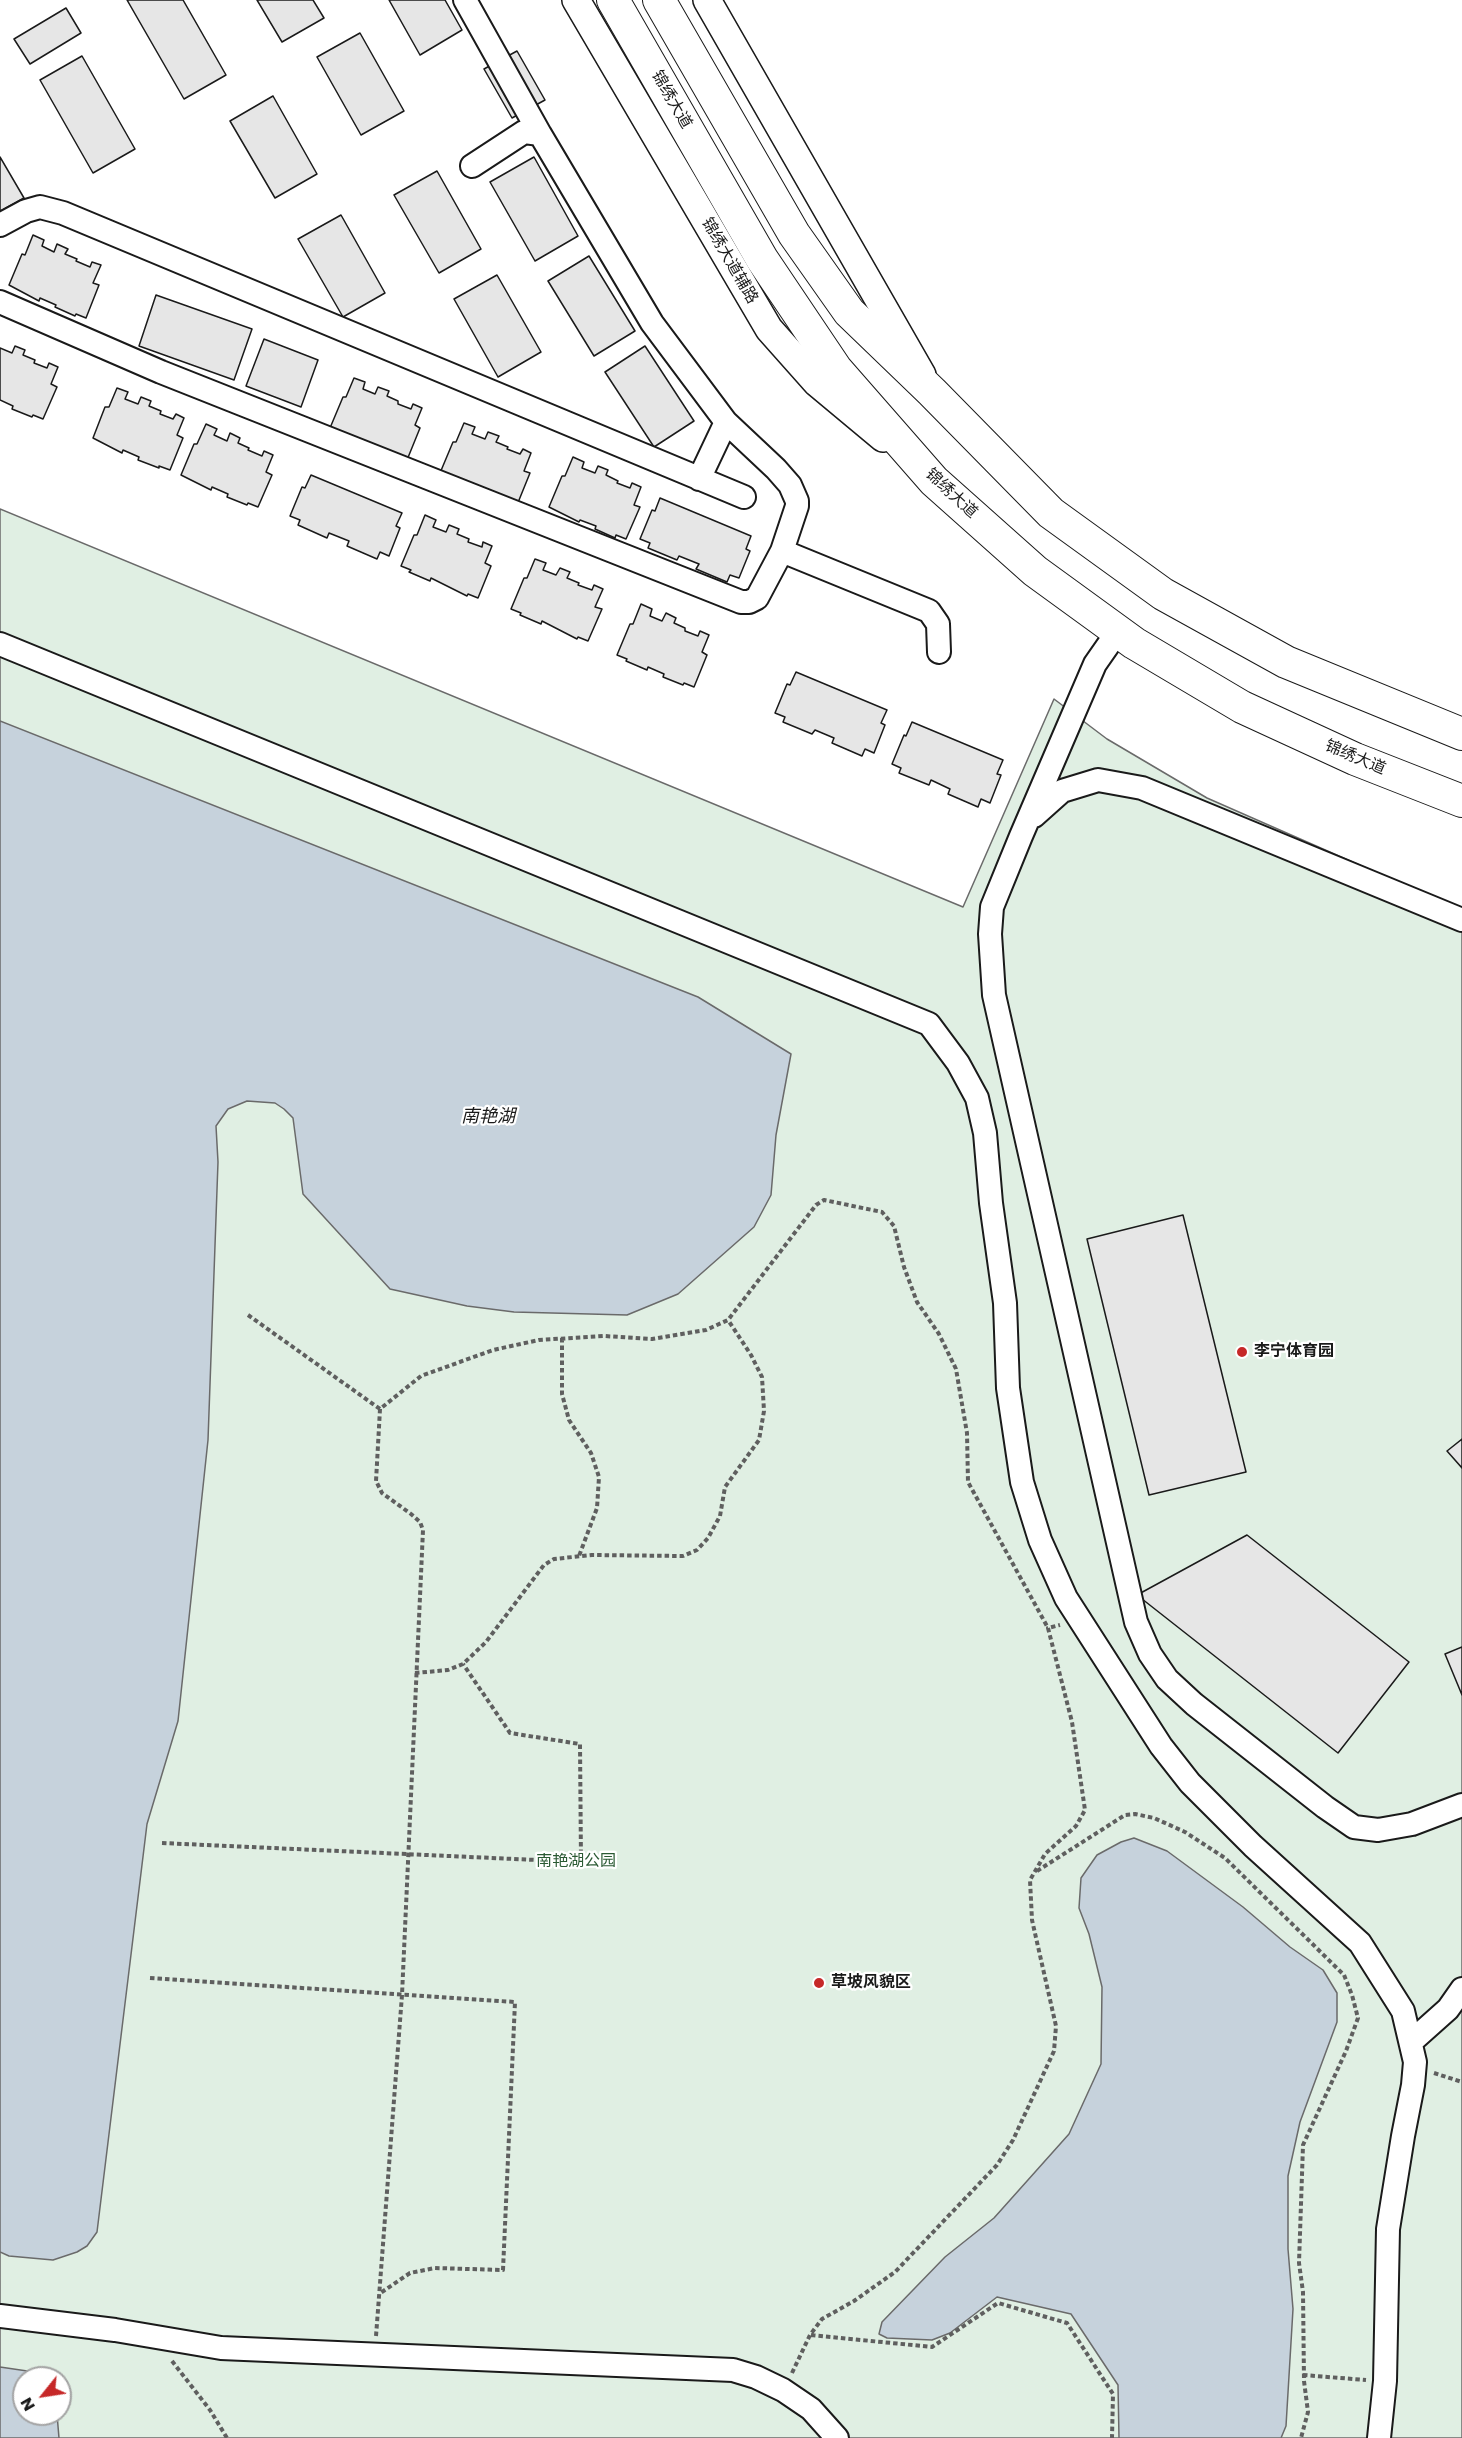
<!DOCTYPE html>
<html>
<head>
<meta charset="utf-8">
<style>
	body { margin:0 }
	#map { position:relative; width:1462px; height:2438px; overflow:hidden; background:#fff; font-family:Poppins,sans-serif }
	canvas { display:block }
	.north { position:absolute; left:12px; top:2366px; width:60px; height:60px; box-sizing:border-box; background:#fff; border:2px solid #a3a3a3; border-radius:50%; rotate:240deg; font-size:16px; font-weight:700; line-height:24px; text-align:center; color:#1a1a1a }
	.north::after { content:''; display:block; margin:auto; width:21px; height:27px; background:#c62828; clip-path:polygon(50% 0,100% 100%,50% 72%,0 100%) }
</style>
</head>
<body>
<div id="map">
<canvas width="1462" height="2438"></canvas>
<div class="north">N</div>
</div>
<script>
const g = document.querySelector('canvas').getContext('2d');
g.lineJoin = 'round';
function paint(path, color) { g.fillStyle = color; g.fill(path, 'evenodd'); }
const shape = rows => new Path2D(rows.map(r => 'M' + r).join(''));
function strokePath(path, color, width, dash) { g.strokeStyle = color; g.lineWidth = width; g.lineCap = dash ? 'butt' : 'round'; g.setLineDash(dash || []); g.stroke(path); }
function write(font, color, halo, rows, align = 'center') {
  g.font = font + ' Poppins,"Noto Sans SC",sans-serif'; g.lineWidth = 4.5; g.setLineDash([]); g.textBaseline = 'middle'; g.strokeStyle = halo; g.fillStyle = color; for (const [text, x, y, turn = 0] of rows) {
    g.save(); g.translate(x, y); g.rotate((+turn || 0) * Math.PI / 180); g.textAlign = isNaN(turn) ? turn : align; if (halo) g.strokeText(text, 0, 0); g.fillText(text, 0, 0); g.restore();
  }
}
const green = shape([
	[0,509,963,907,1054,699,1107,739,1207,798,1462,910,1462,2438,0,2438,0,509],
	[24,2378,60,2378,60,2414,24,2414,24,2378]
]);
paint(green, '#e0efe3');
strokePath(green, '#6a6a6a', 1.5);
const water = shape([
	[0,721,698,997,791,1054,776,1135,771,1195,754,1227,678,1294,627,1315,514,1312,467,1306,390,1289,303,1194,293,1118,284,1109,275,1103,247,1101,228,1109,216,1126,218,1162,208,1440,178,1721,147,1824,97,2232,87,2246,77,2252,53,2260,9,2256,0,2252,0,721],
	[1134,1838,1167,1851,1243,1907,1290,1947,1323,1970,1337,1993,1337,2022,1300,2122,1288,2176,1288,2249,1293,2309,1286,2426,1281,2438,1119,2438,1118,2385,1071,2314,997,2297,950,2333,932,2340,887,2338,879,2334,882,2322,945,2257,994,2218,1069,2134,1101,2064,1102,1987,1089,1934,1079,1908,1081,1878,1097,1855,1121,1842,1134,1838],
	[0,2367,34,2372,48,2378,24,2378,24,2414,57,2414,59,2438,0,2438,0,2367]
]);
paint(water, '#c6d2dc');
strokePath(water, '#6a6a6a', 1.5);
const building = shape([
	[127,0,183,0,226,75,184,99,127,0],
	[257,0,313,0,324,18,282,42,257,0],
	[389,0,445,0,462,30,420,55,389,0],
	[66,8,81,33,30,64,14,39,66,8],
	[360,33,404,111,361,135,317,57,360,33],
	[517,51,545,100,512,118,484,69,517,51],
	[82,56,135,149,93,173,40,80,82,56],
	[273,96,317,174,275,198,230,121,273,96],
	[0,157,24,198,0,211,0,157],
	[534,157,578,236,535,261,490,182,534,157],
	[437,171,481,249,439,273,394,195,437,171],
	[341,215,385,293,343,317,298,239,341,215],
	[33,235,44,240,42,246,54,252,57,244,68,249,65,254,77,259,76,261,90,267,92,262,101,265,93,283,99,285,86,318,76,314,75,316,55,307,56,305,40,298,39,301,9,285,22,254,25,255,33,235],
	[589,256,635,331,594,356,548,281,589,256],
	[497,275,541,352,498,377,454,299,497,275],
	[156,295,252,329,234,380,139,346,156,295],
	[264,339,318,360,301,407,246,386,264,339],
	[15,346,25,350,23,355,35,360,34,363,47,368,49,363,58,367,51,384,57,387,43,419,33,415,32,417,12,409,13,406,0,400,0,348,12,353,15,346],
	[645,346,694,421,654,447,605,372,645,346],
	[354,378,365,382,363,389,375,394,378,387,389,391,387,396,398,401,398,404,411,409,413,404,422,408,415,425,420,428,407,460,330,428,343,397,346,397,354,378],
	[117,388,128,392,125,399,138,404,141,397,151,401,149,406,161,411,160,414,173,419,176,414,184,418,177,435,183,438,170,470,159,466,159,468,138,460,139,457,123,450,122,453,93,438,105,407,109,407,117,388],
	[464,423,475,427,472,434,485,439,488,432,499,436,496,442,508,447,507,449,520,454,523,449,531,453,524,471,530,473,517,505,440,473,453,442,456,442,464,423],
	[206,424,217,429,214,435,227,441,230,433,240,438,238,443,249,448,248,450,262,456,264,451,273,455,266,472,272,475,258,507,248,503,247,505,227,497,228,494,212,487,211,490,181,475,194,444,197,444,206,424],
	[573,457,584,462,582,468,595,473,598,466,608,470,606,475,618,481,617,483,630,488,632,483,641,487,634,505,640,507,626,539,616,535,615,538,595,529,596,526,580,520,579,522,549,507,562,476,565,476,573,457],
	[311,475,402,513,396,526,400,528,389,556,380,552,377,559,347,546,349,541,329,533,327,538,298,525,300,520,290,516,302,487,305,488,311,475],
	[660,498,751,536,746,549,750,551,739,578,730,575,727,582,696,569,699,564,679,556,677,560,648,548,650,543,640,539,652,510,655,511,660,498],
	[425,515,436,520,433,527,446,532,449,525,459,529,457,534,469,539,468,542,482,547,483,542,492,546,485,563,491,566,478,598,468,594,467,596,431,578,430,581,409,572,411,570,401,566,414,535,417,535,425,515],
	[535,559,546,563,543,570,556,575,560,568,570,572,567,578,579,583,578,585,592,590,594,585,603,589,595,607,602,609,588,641,578,637,577,639,542,621,541,624,520,615,521,613,511,609,524,578,527,578,535,559],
	[641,604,652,609,650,616,662,621,666,613,676,618,674,623,685,628,685,631,698,636,700,631,709,635,702,652,707,655,694,687,684,683,683,685,663,677,664,674,648,667,647,670,626,661,627,659,617,655,630,624,633,624,641,604],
	[796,672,887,710,881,723,885,725,874,753,865,749,862,756,832,743,834,738,815,730,812,734,783,722,785,717,775,713,787,684,790,685,796,672],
	[912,722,1003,760,997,774,1001,775,990,803,981,799,978,807,948,794,950,789,931,780,929,785,899,773,901,768,892,764,904,735,906,736,912,722],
	[1183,1215,1246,1472,1149,1495,1087,1239,1183,1215],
	[1462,1439,1462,1468,1447,1451,1462,1439],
	[1247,1535,1409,1662,1338,1753,1137,1595,1247,1535],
	[1462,1647,1462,1695,1445,1654,1462,1647]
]);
paint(building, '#e6e6e6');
strokePath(building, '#1a1a1a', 1.5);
const minor = shape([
	[465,0,540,134],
	[472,166,524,132,540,134,652,323,726,422,776,469,790,485,797,501,797,506,782,551],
	[0,225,26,211,40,207,63,213,744,497],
	[0,302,161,372,741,602,749,602,757,598,782,551,929,611,938,624,939,652],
	[699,479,726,422],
	[1118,631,1095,664,1021,836,992,907,990,934,994,995,1136,1622,1150,1654,1167,1679,1194,1704,1325,1807,1354,1827,1378,1830,1412,1824,1462,1805],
	[0,644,929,1024,958,1063,977,1098,985,1133,991,1203,1005,1303,1008,1388,1022,1482,1040,1540,1066,1598,1161,1746,1190,1783,1253,1846,1360,1943,1403,2011,1415,2062,1413,2085,1403,2136,1388,2229,1385,2381,1379,2438],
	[1034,816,1062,791,1098,780,1142,788,1462,920],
	[1411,2042,1448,2009,1462,1989],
	[0,2316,115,2330,221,2348,733,2370,756,2377,783,2390,811,2409,837,2438]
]);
const major = shape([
	[576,0,769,329,817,383,883,438],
	[707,0,922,375]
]);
const highway = shape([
	[613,0,762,259,836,369,934,481,1035,571,1134,643,1242,707,1355,759,1462,801],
	[659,0,794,234,849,312,932,392,1051,513,1163,594,1286,662,1462,734]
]);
strokePath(minor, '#1a1a1a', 26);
strokePath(major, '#1a1a1a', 30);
strokePath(highway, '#1a1a1a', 34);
strokePath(shape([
	[248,1315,380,1409],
	[562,1338,562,1394,569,1420,591,1453,599,1477,597,1508,579,1556],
	[415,1673,448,1670,463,1664,486,1642,544,1565,554,1559,592,1555,683,1556,697,1550,708,1538,720,1516,725,1487,759,1440,764,1411,762,1377,751,1355,728,1320],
	[162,1843,581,1862,580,1744,510,1733,463,1664],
	[1037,1871,1125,1815,1135,1814,1154,1818,1185,1832,1225,1858,1344,1975,1352,1995,1358,2018,1346,2051,1303,2145,1299,2263,1303,2292,1304,2381,1308,2412,1301,2438],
	[150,1978,515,2002,503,2270,435,2268,410,2273,379,2294],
	[1434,2073,1462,2082],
	[811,2335,932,2347,998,2303,1067,2323,1113,2394,1112,2438],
	[376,2336,402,1995,423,1530,420,1522,411,1514,382,1493,376,1481,380,1409,421,1376,493,1350,539,1340,604,1336,652,1339,706,1330,728,1320,816,1205,824,1200,882,1212,894,1226,904,1267,917,1302,939,1334,956,1369,967,1433,968,1482,1048,1628],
	[172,2361,210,2410,227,2438],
	[792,2373,810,2335,822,2319,854,2301,895,2272,997,2165,1013,2140,1054,2051,1056,2026,1032,1920,1030,1880,1045,1854,1076,1826,1085,1810,1072,1722,1048,1628,1060,1625],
	[1303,2375,1366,2380]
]), '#5f5f5f', 4, [4.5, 3]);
strokePath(minor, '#fff', 22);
strokePath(major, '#fff', 27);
strokePath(highway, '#fff', 32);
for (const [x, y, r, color] of [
	[1242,1352,6,"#c62828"],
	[819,1983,6,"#c62828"]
]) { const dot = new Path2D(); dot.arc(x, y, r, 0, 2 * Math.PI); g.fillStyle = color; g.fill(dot); strokePath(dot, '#fff', 2); }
write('16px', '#1a1a1a', '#fff', [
	["锦绣大道",671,100,60],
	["锦绣大道辅路",729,261,60],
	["锦绣大道",951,494,43],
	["锦绣大道",1355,758,23]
]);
write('bold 16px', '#1a1a1a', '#fff', [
	["李宁体育园",1254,1352],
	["草坡风貌区",831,1983]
], 'left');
write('16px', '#2b5a34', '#fff', [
	["南艳湖公园",576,1862]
]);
write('italic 18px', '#1a1a1a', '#fff', [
	["南艳湖",488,1117]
]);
</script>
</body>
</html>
